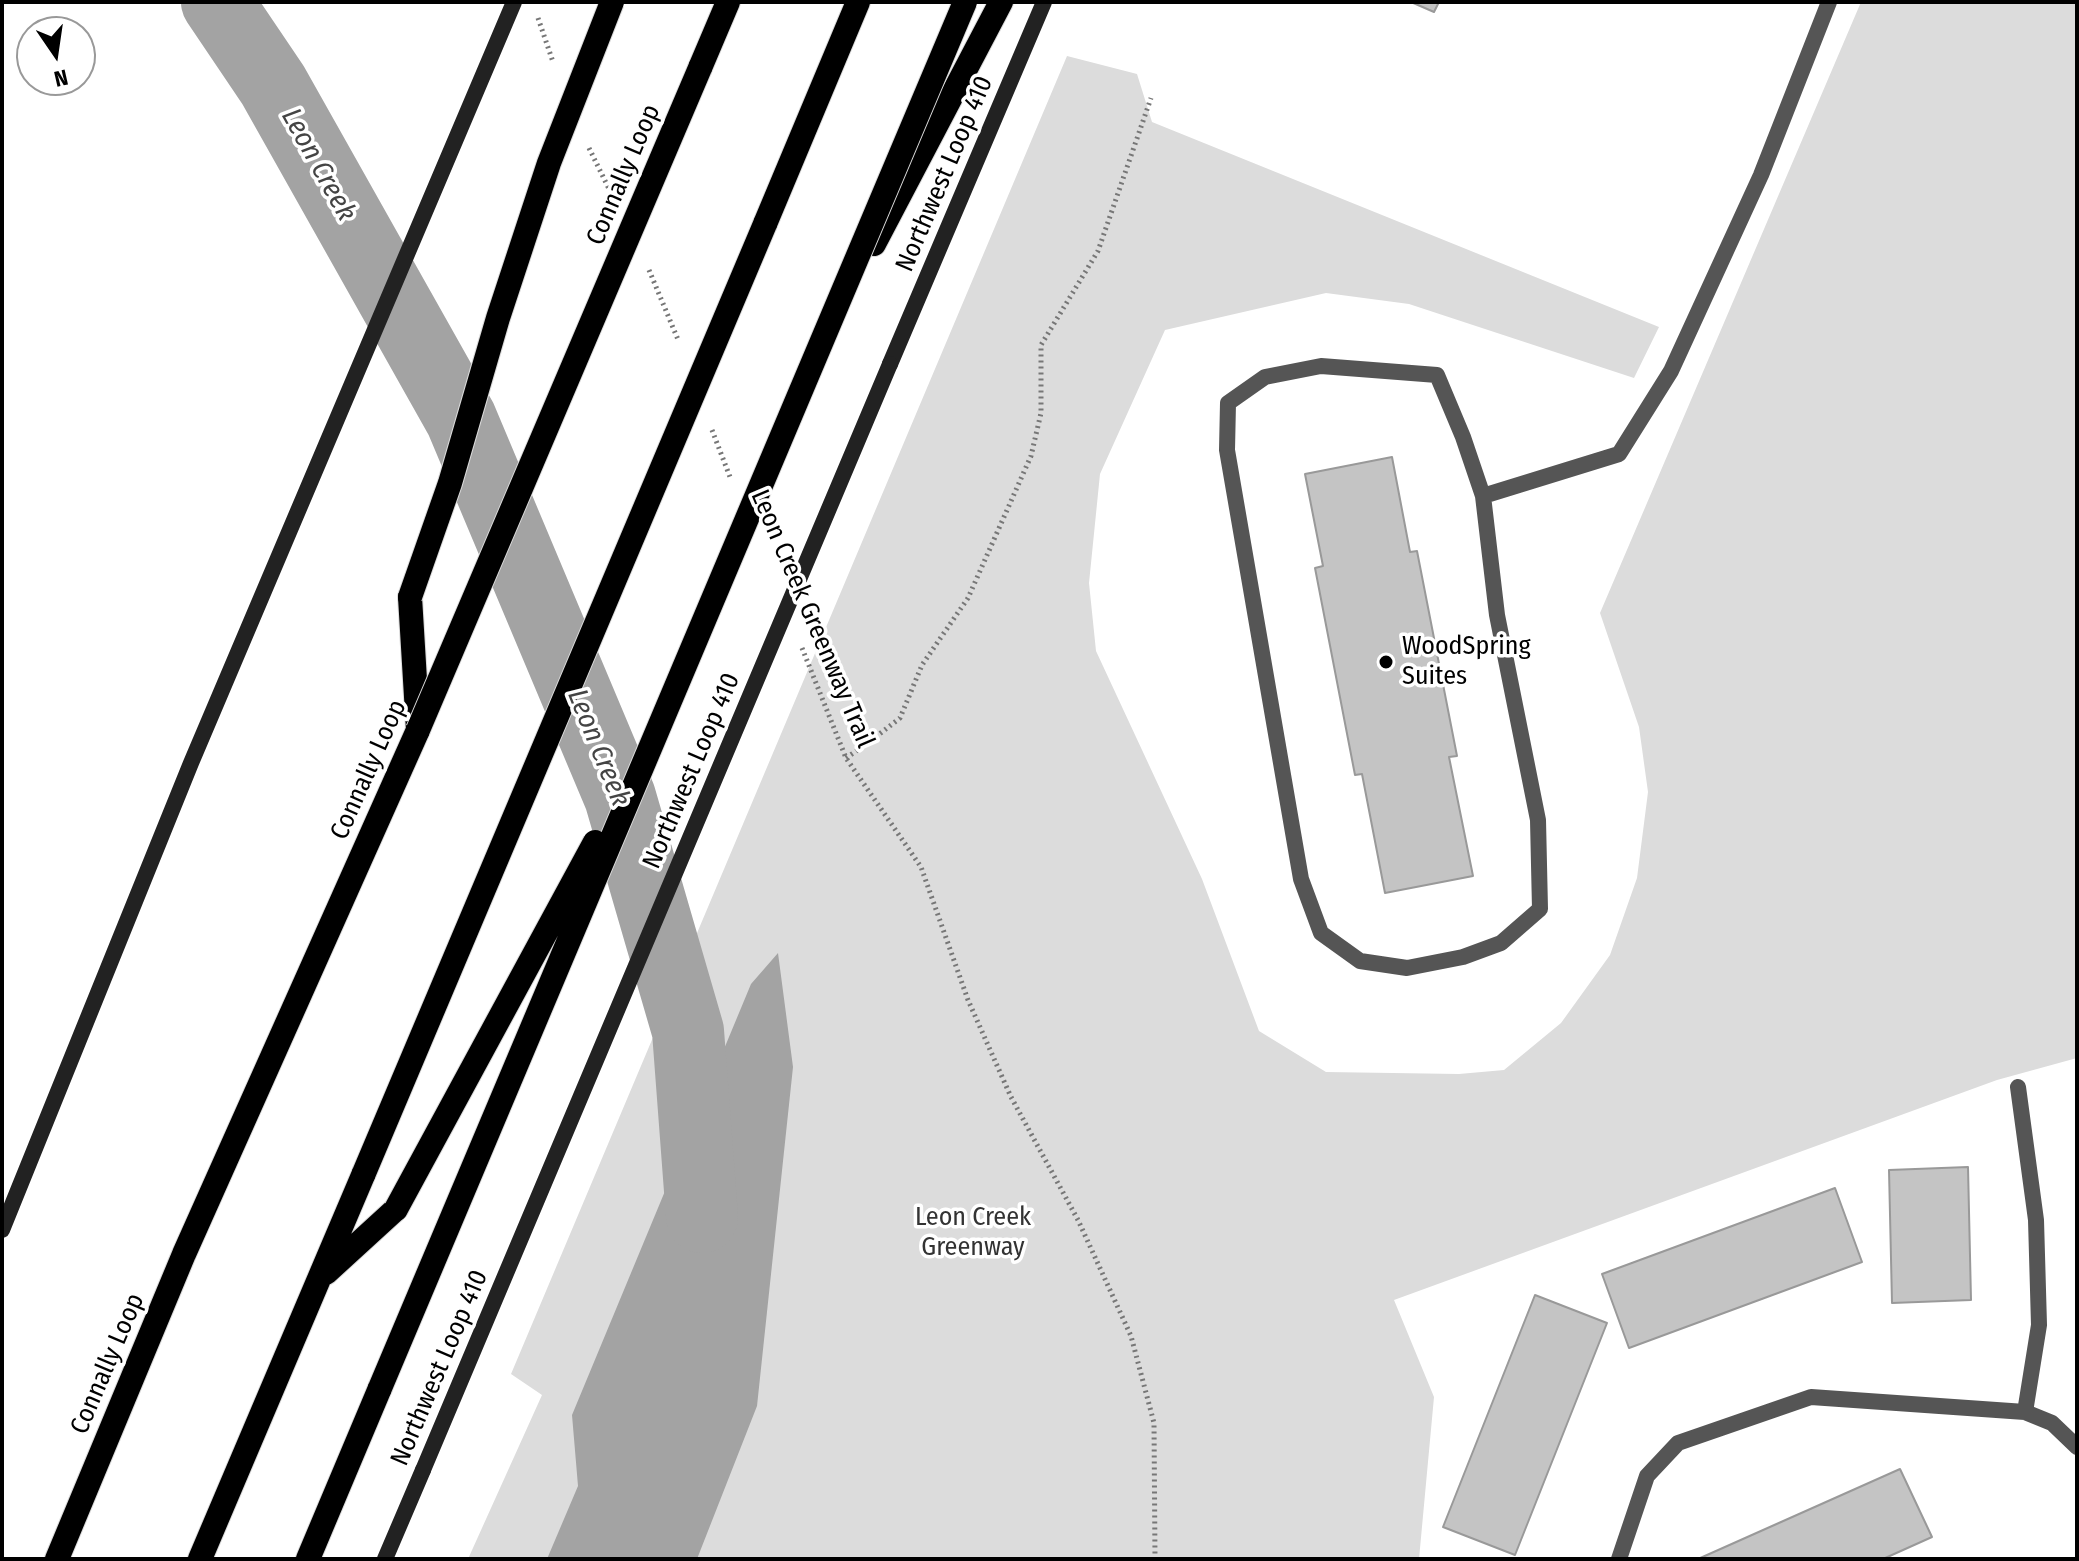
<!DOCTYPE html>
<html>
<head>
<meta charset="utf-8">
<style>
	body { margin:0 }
	#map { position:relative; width:2079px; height:1561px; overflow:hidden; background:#fff; font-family:"Fira Sans Condensed",sans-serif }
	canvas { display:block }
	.frame { position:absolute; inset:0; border:4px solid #000; pointer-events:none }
	.north { position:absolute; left:16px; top:16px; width:80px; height:80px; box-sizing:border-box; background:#fff; border:2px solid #999; border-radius:50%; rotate:167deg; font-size:22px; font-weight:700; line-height:32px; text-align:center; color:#000 }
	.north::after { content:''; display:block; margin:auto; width:28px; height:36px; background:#000; clip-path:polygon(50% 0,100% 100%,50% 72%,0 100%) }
</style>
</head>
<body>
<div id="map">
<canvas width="2079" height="1561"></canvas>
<div class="frame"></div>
<div class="north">N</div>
</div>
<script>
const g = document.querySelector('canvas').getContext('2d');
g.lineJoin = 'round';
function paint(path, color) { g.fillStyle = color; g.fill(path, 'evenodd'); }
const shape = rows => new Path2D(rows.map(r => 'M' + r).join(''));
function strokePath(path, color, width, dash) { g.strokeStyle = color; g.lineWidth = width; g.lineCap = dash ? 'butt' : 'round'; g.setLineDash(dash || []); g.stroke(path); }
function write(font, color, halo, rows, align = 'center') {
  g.font = font + ' "Fira Sans Condensed",sans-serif'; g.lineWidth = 7; g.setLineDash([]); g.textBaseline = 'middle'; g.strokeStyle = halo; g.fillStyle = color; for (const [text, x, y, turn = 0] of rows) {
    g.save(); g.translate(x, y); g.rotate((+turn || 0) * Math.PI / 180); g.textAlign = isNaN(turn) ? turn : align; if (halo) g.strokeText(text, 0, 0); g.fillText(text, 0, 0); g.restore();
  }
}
paint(shape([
	[1861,2,2077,2,2077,1058,1997,1080,1394,1300,1434,1397,1419,1559,468,1559,542,1395,511,1374,1067,56,1137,74,1152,122,1659,327,1634,378,1409,304,1326,293,1165,330,1100,474,1089,583,1096,651,1202,879,1259,1031,1326,1072,1459,1074,1504,1070,1561,1023,1610,955,1637,878,1648,792,1639,727,1600,613]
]), '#dcdcdc');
paint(shape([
	[778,953,793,1067,757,1406,697,1559,547,1559,578,1486,572,1415,751,984]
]), '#a3a3a3');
strokePath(shape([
	[217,2,273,85,461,419,620,797,688,1031,702,1217]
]), '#a3a3a3', 72);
const building = shape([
	[1411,2,1439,2,1434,12,1411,2],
	[1392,457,1410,552,1417,551,1457,756,1449,757,1473,876,1385,893,1362,774,1355,775,1315,568,1323,566,1305,474,1392,457],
	[1968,1167,1971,1300,1892,1303,1889,1170,1968,1167],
	[1835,1188,1862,1262,1629,1348,1602,1274,1835,1188],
	[1535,1295,1607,1323,1515,1555,1443,1527,1535,1295],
	[1900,1469,1932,1537,1883,1559,1698,1559,1900,1469]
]);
paint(building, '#c4c4c4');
strokePath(building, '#999', 2);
const motorway = shape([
	[700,68,728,2],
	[765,224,858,2],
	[874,244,1001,2],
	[326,1273,396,1209],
	[57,1559,184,1254,418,730,410,597],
	[200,1559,364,1173],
	[308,1559,380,1388]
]);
strokePath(motorway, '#dbdbdb', 26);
strokePath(shape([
	[538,18,553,62],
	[589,148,611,193],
	[649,270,679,342],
	[712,430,730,477],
	[802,648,846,758,921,867,968,1000,1011,1097,1078,1220,1131,1336,1154,1423,1155,1559],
	[846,758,868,743,900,718,922,665,968,598,1031,456,1041,413,1041,345,1098,251,1151,98]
]), '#777', 5, [2, 4]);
strokePath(shape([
	[1321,366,1437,375,1463,437,1483,496,1497,615,1538,820,1540,909,1501,943,1463,957,1407,968,1360,961,1321,933,1301,879,1227,450,1228,403,1265,377,1321,366],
	[1483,496,1619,454,1671,371,1761,175,1829,2],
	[2018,1087,2036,1220,2039,1325,2025,1412],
	[1619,1559,1647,1476,1678,1443,1811,1397,2025,1412,2052,1423,2077,1447]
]), '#555', 16);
strokePath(shape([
	[890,364,1044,2],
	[2,1230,191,763,514,2],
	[385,1559,423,1470]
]), '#222', 16);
strokePath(motorway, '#000', 24);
const motorwayBridge = shape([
	[410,597,450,483,498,318,549,163,612,2],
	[418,730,700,68],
	[364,1173,765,224],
	[396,1209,595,842],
	[380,1388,965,2]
]);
strokePath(motorwayBridge, '#dbdbdb', 26, []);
strokePath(shape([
	[423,1470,890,364]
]), '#222', 16);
strokePath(motorwayBridge, '#000', 24);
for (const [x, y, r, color] of [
	[1386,662,8,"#000"]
]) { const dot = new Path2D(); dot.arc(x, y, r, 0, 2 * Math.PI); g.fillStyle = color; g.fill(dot); strokePath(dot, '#fff', 3); }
write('26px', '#000', '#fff', [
	["Northwest Loop 410",945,174,-67],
	["Connally Loop",624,175,-67],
	["Leon Creek Greenway Trail",812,619,67],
	["Connally Loop",369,770,-66],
	["Northwest Loop 410",692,771,-67],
	["Connally Loop",108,1364,-67],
	["Northwest Loop 410",440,1368,-67]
]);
write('26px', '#000', '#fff', [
	["WoodSpring",1402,647],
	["Suites",1402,677]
], 'left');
write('26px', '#333', '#fff', [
	["Leon Creek",973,1218],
	["Greenway",973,1248]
]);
write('italic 28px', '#444', '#fff', [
	["Leon Creek",318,165,61],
	["Leon Creek",598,748,68]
]);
</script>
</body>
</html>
